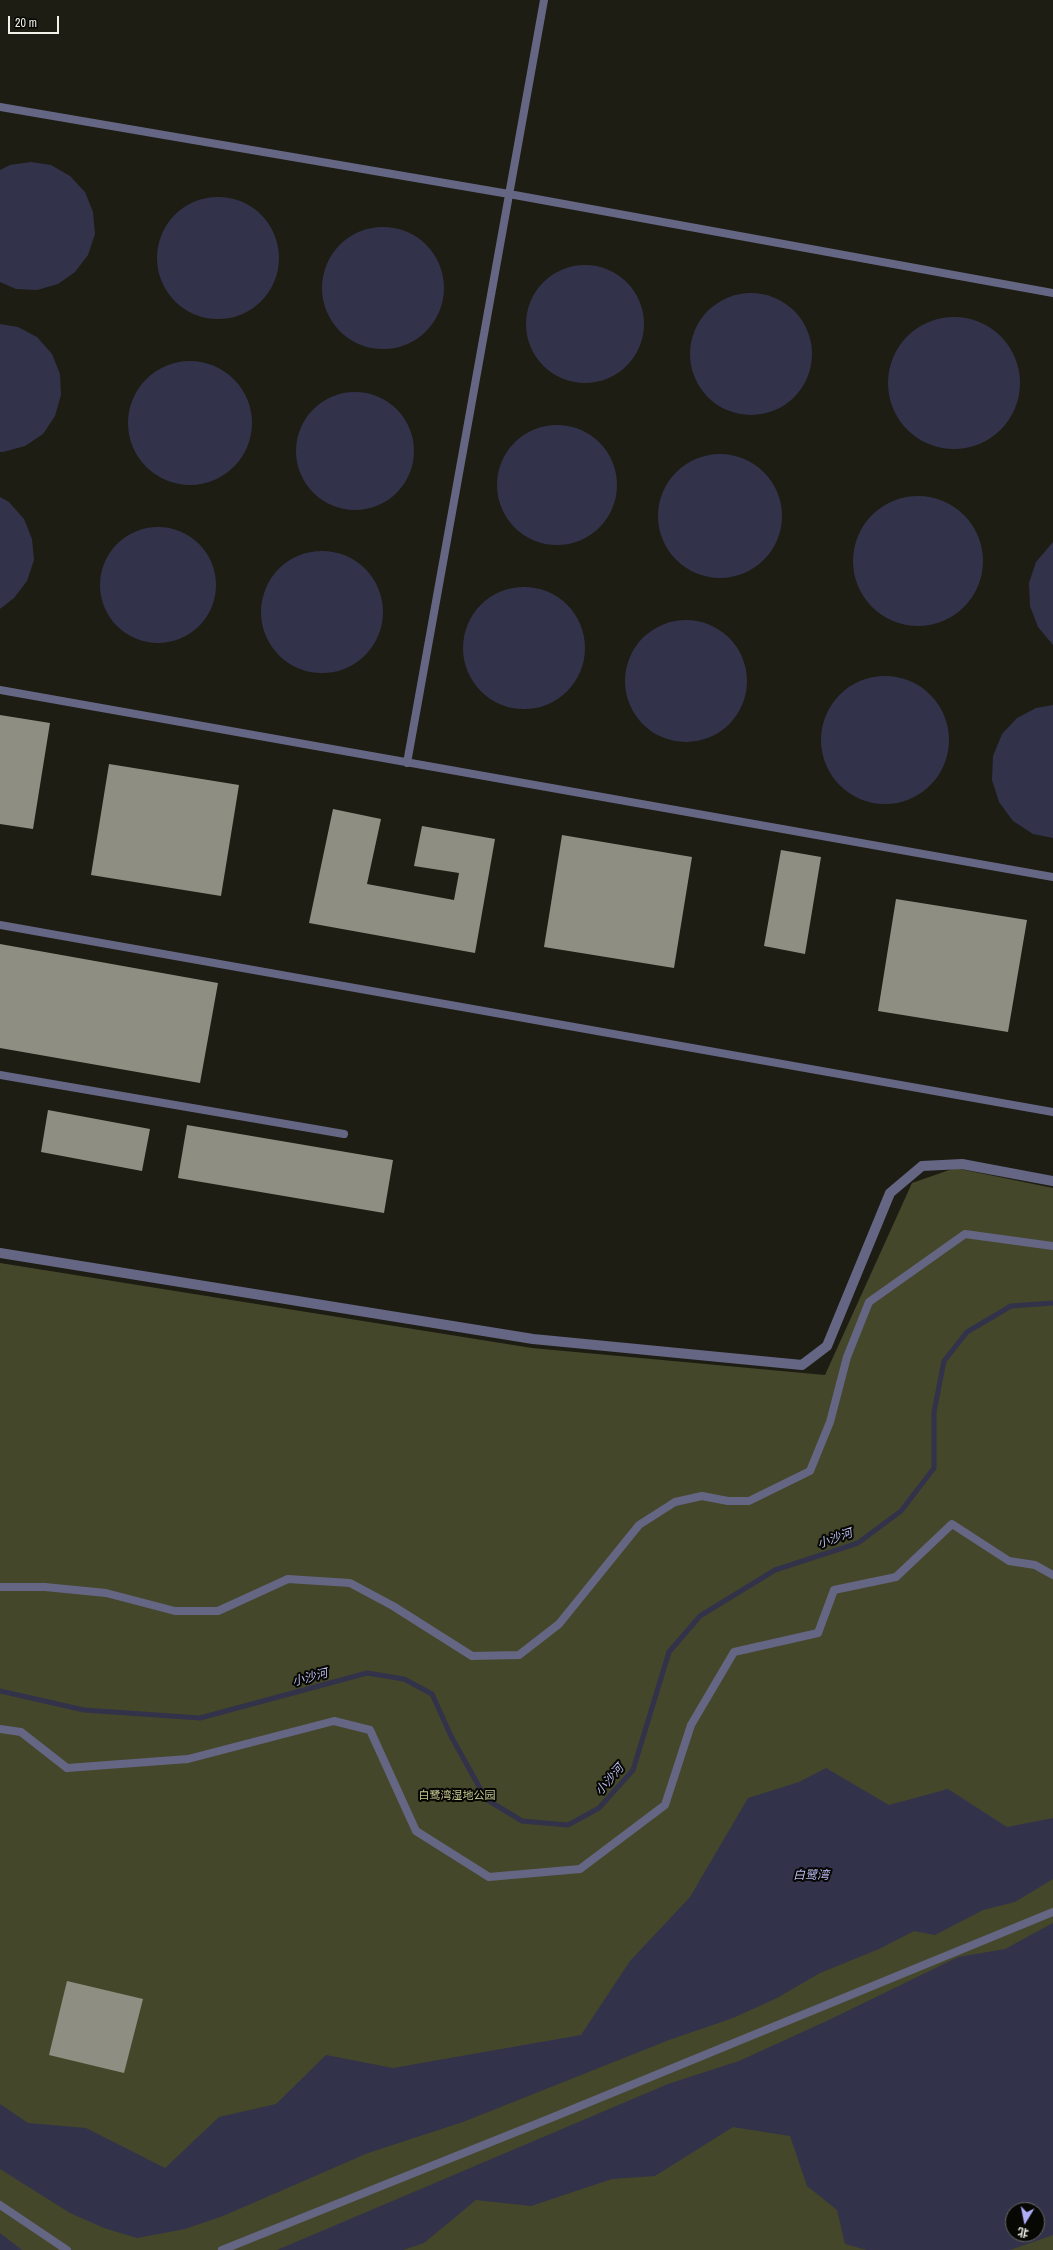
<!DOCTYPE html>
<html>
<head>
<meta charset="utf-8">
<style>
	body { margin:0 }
	#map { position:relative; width:1053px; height:2250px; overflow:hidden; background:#1d1d13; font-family:"Archivo Narrow","Noto Sans SC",sans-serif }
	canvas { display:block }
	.north { position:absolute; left:1005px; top:2202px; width:40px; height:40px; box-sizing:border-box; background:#070704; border:1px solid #656560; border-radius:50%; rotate:190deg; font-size:11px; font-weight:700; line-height:16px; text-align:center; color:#f2f2eb }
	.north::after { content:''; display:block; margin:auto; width:14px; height:18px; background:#aeaefa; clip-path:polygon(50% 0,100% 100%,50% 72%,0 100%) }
	.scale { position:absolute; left:8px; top:16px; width:51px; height:18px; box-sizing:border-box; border:2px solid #f2f2eb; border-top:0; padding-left:5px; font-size:12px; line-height:14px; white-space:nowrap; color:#f2f2eb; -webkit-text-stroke:3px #070704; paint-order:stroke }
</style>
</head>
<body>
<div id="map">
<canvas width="1053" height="2250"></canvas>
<div class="north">北</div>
<div class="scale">20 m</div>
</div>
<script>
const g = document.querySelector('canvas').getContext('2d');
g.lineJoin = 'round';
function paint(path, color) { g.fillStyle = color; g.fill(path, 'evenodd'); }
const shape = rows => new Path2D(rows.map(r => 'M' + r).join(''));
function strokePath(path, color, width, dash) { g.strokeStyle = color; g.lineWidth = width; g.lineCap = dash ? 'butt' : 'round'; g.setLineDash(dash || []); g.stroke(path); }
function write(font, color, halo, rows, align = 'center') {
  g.font = font + ' "Archivo Narrow","Noto Sans SC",sans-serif'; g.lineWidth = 4; g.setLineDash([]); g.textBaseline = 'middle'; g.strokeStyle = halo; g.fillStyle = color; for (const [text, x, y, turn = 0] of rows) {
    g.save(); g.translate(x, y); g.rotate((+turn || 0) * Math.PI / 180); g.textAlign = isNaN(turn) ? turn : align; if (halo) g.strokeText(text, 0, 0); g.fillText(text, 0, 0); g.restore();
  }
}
paint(shape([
	[955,1168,1053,1188,1053,2250,0,2250,0,1263,532,1348,825,1375,912,1183],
	[1013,2210,1037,2210,1037,2234,1013,2234]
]), '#45472a');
paint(shape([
	[31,162,51,165,70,176,85,192,93,212,95,234,88,255,75,272,58,284,37,290,16,289,0,282,0,170,10,165],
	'157 258a61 61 0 1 1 122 0a61 61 0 1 1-122 0Z',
	'322 288a61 61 0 1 1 122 0a61 61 0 1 1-122 0Z',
	'526 324a59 59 0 1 1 118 0a59 59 0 1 1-118 0Z',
	'690 354a61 61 0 1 1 122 0a61 61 0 1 1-122 0Z',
	'888 383a66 66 0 1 1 132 0a66 66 0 1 1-132 0Z',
	[0,324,18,327,37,337,52,354,60,374,61,395,55,416,43,434,25,446,3,452,0,452],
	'128 423a62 62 0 1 1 124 0a62 62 0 1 1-124 0Z',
	'296 451a59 59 0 1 1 118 0a59 59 0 1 1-118 0Z',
	'497 485a60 60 0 1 1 120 0a60 60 0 1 1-120 0Z',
	'658 516a62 62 0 1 1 124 0a62 62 0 1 1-124 0Z',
	'853 561a65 65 0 1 1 130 0a65 65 0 1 1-130 0Z',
	[0,497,9,502,24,519,32,539,34,560,27,581,14,598,0,609],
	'100 585a58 58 0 1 1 116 0a58 58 0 1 1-116 0Z',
	[1053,542,1053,645,1038,627,1030,606,1029,583,1036,562],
	'261 612a61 61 0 1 1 122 0a61 61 0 1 1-122 0Z',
	'463 648a61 61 0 1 1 122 0a61 61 0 1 1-122 0Z',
	'625 681a61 61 0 1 1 122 0a61 61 0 1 1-122 0Z',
	'821 740a64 64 0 1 1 128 0a64 64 0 1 1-128 0Z',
	[1053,705,1053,838,1033,834,1013,821,999,802,992,780,993,756,1002,734,1017,718,1036,708],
	[826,1768,889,1805,948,1789,1007,1827,1053,1818,1053,1879,1015,1902,983,1910,935,1935,914,1931,879,1949,820,1973,777,1998,733,2018,669,2040,463,2122,368,2153,223,2216,185,2229,137,2238,104,2228,70,2213,0,2169,0,2104,28,2123,86,2128,165,2168,219,2117,276,2104,326,2055,393,2068,581,2035,630,1961,690,1897,748,1798,799,1782],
	[1053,1923,1053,2235,1010,2250,867,2250,845,2244,837,2210,807,2186,790,2136,733,2127,655,2176,612,2179,531,2206,476,2200,424,2243,403,2250,277,2250,668,2084,739,2061,831,2019,958,1957,1005,1949],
	[1013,2210,1037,2210,1037,2234,1013,2234],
	[0,2233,22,2250,0,2250]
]), '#32324b');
strokePath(shape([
	[0,1691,84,1710,200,1718,367,1673,404,1679,432,1694,451,1736,486,1799,522,1821,568,1825,599,1808,633,1770,669,1652,700,1616,775,1570,858,1543,901,1511,934,1468,934,1412,944,1361,967,1332,1011,1306,1053,1303]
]), '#32324b', 5);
paint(shape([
	[0,715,50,723,33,829,0,824],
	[109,764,239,785,221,896,91,875],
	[333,809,381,819,367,884,454,900,459,873,414,866,422,826,495,839,475,953,309,923],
	[562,835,692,857,674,968,544,947],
	[781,850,821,857,805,954,764,946],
	[896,899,1027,920,1008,1032,878,1011],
	[0,944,218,983,200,1083,0,1048],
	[48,1110,150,1129,142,1171,41,1152],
	[187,1125,393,1160,384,1213,178,1178],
	[67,1981,143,1999,124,2073,49,2055]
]), '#8e8f82');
strokePath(shape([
	[0,107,509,194,1053,293],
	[0,690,1053,877],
	[407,763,544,0],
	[0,925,1053,1112],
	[0,1075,344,1134],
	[0,1587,45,1587,106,1593,175,1611,218,1611,288,1579,350,1583,393,1606,472,1656,519,1655,559,1624,639,1525,675,1502,702,1496,728,1501,749,1501,810,1471,830,1422,847,1357,869,1302,965,1234,1053,1246],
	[0,1729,21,1732,67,1768,188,1759,334,1721,370,1730,416,1831,489,1877,580,1869,665,1805,691,1725,734,1652,818,1633,834,1590,896,1577,952,1524,1009,1561,1035,1565,1053,1575],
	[0,2205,67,2250],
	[222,2250,551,2118,1053,1912]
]), '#656684', 8);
strokePath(shape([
	[0,1253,533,1339,802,1365,827,1346,890,1193,922,1166,962,1164,1053,1181]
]), '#656684', 10);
write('11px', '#c6ca91', '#070704', [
	["白鹭湾湿地公园",457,1796]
]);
write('italic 12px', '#babbf1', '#070704', [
	["小沙河",835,1539,-19],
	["小沙河",310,1678,-15],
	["小沙河",610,1780,-49],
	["白鹭湾",811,1876]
]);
</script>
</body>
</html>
